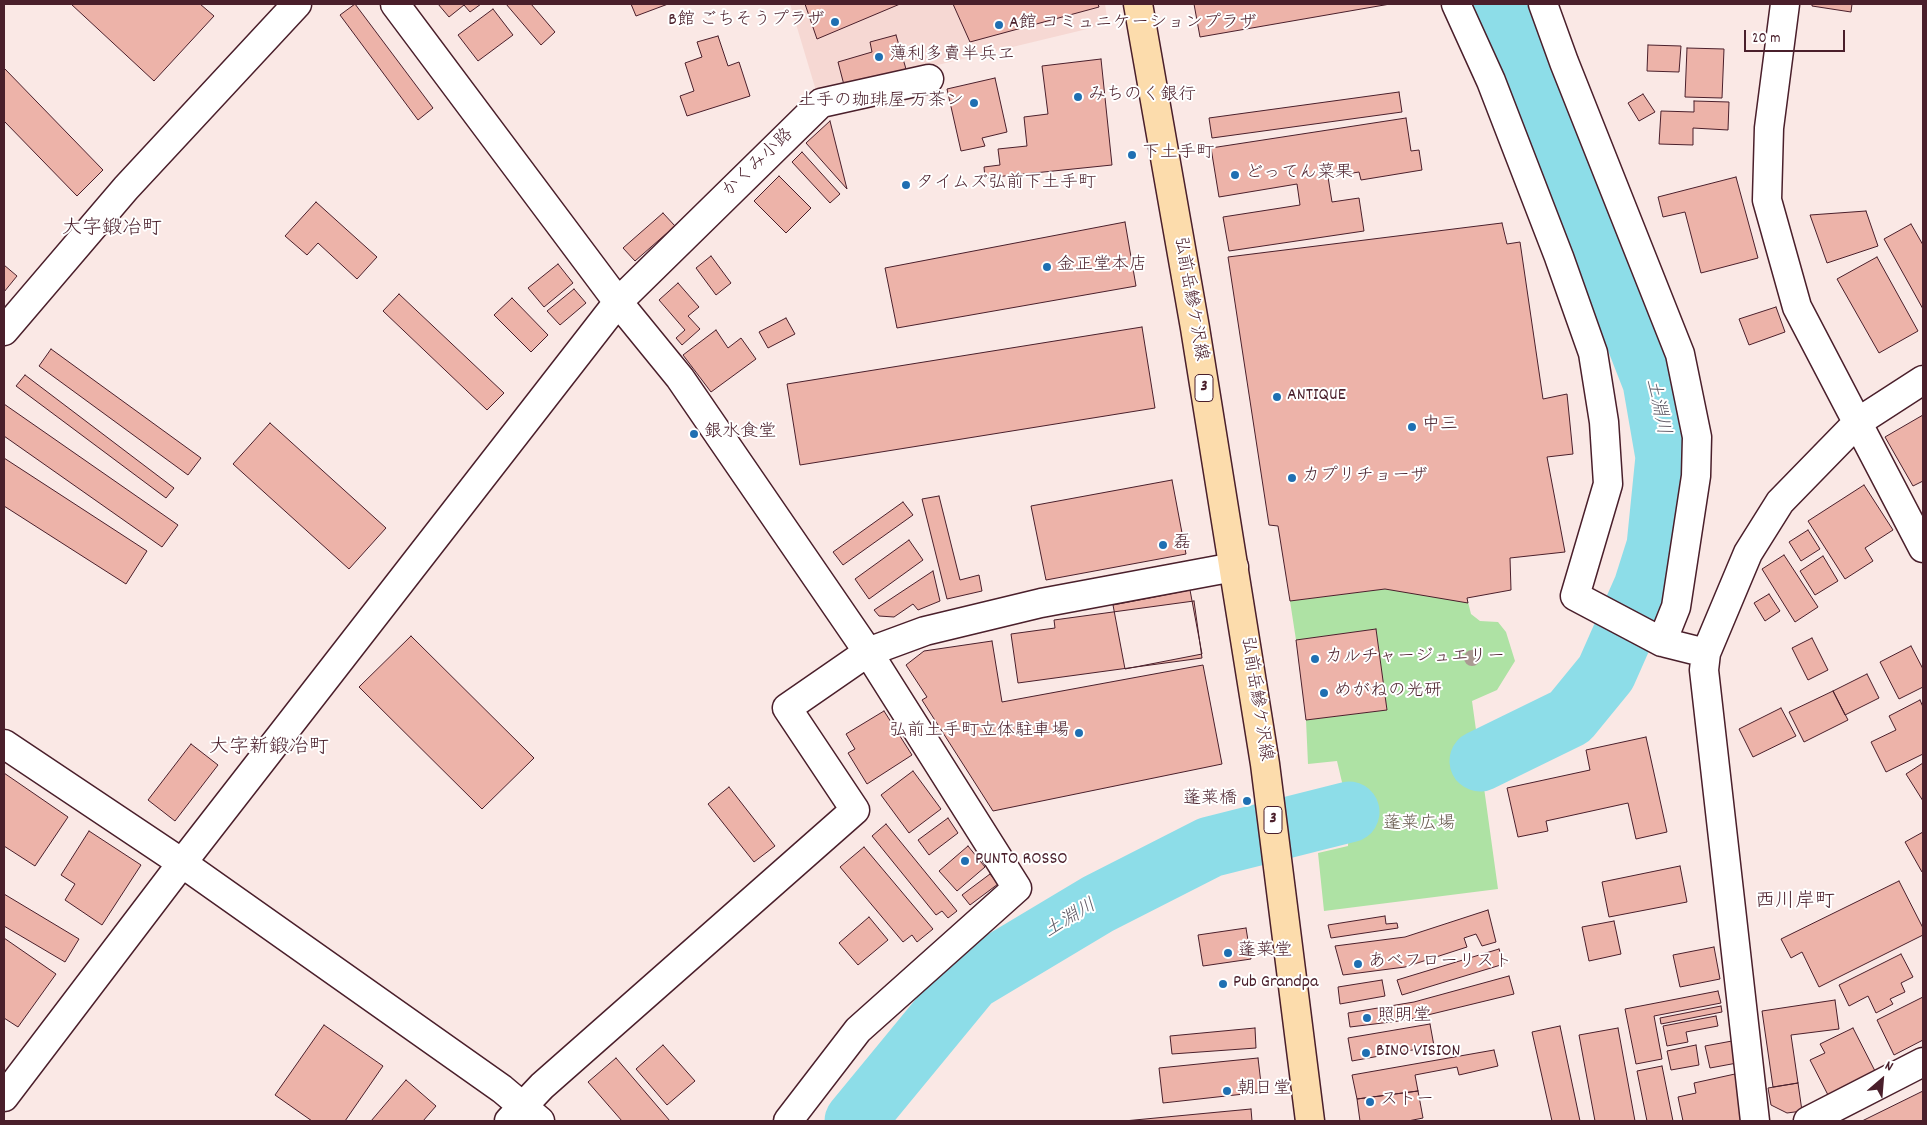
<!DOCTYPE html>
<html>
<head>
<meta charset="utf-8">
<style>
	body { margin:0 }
	#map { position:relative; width:1927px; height:1125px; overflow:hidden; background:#fae8e5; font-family:Dekko,sans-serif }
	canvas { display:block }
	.frame { position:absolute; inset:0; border:5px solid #4a1f2b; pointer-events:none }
	.north { position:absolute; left:1857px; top:1055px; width:50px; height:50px; -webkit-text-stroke:4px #fff; paint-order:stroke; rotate:27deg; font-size:14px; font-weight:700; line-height:20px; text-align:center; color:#4a1f2b }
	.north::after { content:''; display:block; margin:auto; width:18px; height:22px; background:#4a1f2b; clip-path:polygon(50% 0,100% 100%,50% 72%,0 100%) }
	.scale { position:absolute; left:1744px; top:30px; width:101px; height:22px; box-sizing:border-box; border:2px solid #4a1f2b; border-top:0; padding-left:6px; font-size:15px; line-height:18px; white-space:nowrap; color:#4a1f2b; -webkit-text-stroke:4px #fff; paint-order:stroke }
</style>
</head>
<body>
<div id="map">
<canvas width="1927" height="1125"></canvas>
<div class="frame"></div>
<div class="north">N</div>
<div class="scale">20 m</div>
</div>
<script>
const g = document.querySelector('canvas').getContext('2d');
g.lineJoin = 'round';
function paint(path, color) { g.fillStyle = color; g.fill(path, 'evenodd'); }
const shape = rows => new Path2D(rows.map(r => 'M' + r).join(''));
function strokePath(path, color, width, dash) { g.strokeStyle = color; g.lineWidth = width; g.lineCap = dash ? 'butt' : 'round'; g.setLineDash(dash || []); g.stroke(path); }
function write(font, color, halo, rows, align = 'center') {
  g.font = font + ' Dekko,"Klee One",sans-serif'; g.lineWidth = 4; g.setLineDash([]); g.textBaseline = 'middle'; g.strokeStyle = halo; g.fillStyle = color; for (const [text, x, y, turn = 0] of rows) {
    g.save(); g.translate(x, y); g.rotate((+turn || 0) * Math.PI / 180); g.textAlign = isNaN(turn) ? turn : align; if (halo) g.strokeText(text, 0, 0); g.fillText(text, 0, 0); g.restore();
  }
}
paint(shape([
	[790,4,1105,4,1108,24,817,94]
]), '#f6d8d3');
paint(shape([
	[1385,589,1467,598,1471,614,1480,621,1498,622,1506,632,1515,661,1497,690,1472,701,1498,889,1324,911,1318,853,1348,846,1349,812,1337,761,1308,764,1306,720,1387,710,1376,629,1296,640,1290,601]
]), '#aee2a4');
strokePath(shape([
	[1480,761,1570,717,1606,673,1644,587,1657,546,1666,457,1653,382,1572,175,1506,32,1497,4],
	[855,1121,971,980,1098,904,1210,847,1349,812]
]), '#8ddde8', 61);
const building = shape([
	[71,4,200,4,214,16,154,81,71,4],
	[355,4,433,108,418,120,340,15,355,4],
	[438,4,481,4,470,12,464,5,449,17,438,4],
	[506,4,531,4,555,32,541,45,506,4],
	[631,4,668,4,636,16,631,4],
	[805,4,900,4,817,39,805,4],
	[953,4,1098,4,1099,7,970,42,953,4],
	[1194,4,1390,4,1200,37,1194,4],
	[1812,4,1852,4,1851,12,1812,6,1812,4],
	[493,9,513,35,478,61,458,35,493,9],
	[896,35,906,69,844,85,838,62,872,52,870,42,896,35],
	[718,36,728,66,739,62,750,96,687,116,680,96,694,91,685,63,702,57,697,42,718,36],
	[1648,45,1681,46,1679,72,1647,71,1648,45],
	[1687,48,1724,49,1722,98,1685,97,1687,48],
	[1101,59,1112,165,985,178,984,167,1000,165,998,149,1027,146,1024,117,1048,114,1042,66,1101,59],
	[4,68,103,170,77,196,4,121,4,68],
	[995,78,1007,132,982,138,985,146,961,151,947,89,995,78],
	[1399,92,1402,112,1212,138,1209,118,1399,92],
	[1643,94,1655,112,1639,121,1628,103,1643,94],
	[1694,101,1729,102,1728,130,1693,128,1693,145,1659,144,1661,111,1694,112,1694,101],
	[1406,118,1411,151,1419,150,1422,170,1361,180,1359,172,1328,177,1332,202,1359,198,1364,231,1229,251,1223,217,1300,205,1297,184,1219,197,1211,148,1406,118],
	[830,121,847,189,806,143,830,121],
	[802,152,840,194,830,203,792,162,802,152],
	[779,176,811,208,786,233,754,201,779,176],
	[1736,177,1758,258,1701,273,1685,212,1663,217,1658,197,1736,177],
	[316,202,377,257,357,279,318,243,307,255,285,236,316,202],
	[1866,211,1878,246,1827,263,1810,215,1866,211],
	[663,213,675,226,635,261,623,248,663,213],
	[1125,222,1136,286,897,328,885,268,1125,222],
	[1502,223,1507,244,1520,242,1543,399,1567,394,1573,454,1547,457,1565,552,1510,558,1511,590,1467,598,1468,603,1385,589,1290,601,1278,526,1269,525,1228,257,1502,223],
	[1911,224,1923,245,1923,309,1884,239,1911,224],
	[711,256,731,283,716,295,696,268,711,256],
	[1877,257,1918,331,1879,353,1837,279,1877,257],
	[558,264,573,283,544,307,528,288,558,264],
	[4,265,17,276,4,292,4,265],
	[678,283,699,307,688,316,700,329,682,345,676,338,685,330,659,300,678,283],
	[574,289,586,303,560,325,547,311,574,289],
	[399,294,504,393,487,410,383,311,399,294],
	[512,298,548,335,531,352,494,315,512,298],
	[1776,307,1785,332,1749,345,1739,319,1776,307],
	[786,318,795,334,768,348,759,332,786,318],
	[1142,327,1155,408,800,465,787,384,1142,327],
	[716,330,728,348,741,338,756,359,711,392,683,355,716,330],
	[51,349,201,458,188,475,39,366,51,349],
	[25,375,174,488,166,498,16,386,25,375],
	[4,404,178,525,162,547,4,436,4,404],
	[1923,415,1923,481,1913,486,1885,437,1923,415],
	[270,423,386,528,349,569,233,464,270,423],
	[4,458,147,551,126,584,4,506,4,458],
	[1172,480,1186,554,1046,580,1031,506,1172,480],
	[1864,485,1893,530,1865,548,1873,561,1845,579,1808,521,1864,485],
	[939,496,960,580,979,575,982,591,947,599,922,499,939,496],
	[903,502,913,515,843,565,833,552,903,502],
	[1808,530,1820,549,1801,561,1789,542,1808,530],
	[909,540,923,560,869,599,855,579,909,540],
	[1784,555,1818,607,1795,622,1762,569,1784,555],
	[1823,556,1838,581,1815,595,1800,571,1823,556],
	[933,571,940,601,918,610,913,604,894,617,879,616,874,610,933,571],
	[1190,590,1202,654,1125,669,1113,605,1190,590],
	[1769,594,1780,611,1765,621,1754,603,1769,594],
	[1194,601,1202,658,1018,683,1011,634,1055,628,1054,620,1194,601],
	[1376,629,1387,710,1306,720,1296,640,1376,629],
	[411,636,534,758,482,809,359,687,411,636],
	[1812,638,1828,670,1808,680,1792,648,1812,638],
	[992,641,1002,702,1203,665,1222,764,993,811,922,700,927,697,906,665,924,651,992,641],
	[1911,646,1923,669,1923,687,1899,699,1880,662,1911,646],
	[1867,674,1879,698,1845,715,1833,691,1867,674],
	[1833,691,1848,720,1804,742,1789,712,1833,691],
	[1920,700,1923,707,1923,754,1886,772,1871,742,1896,730,1889,716,1920,700],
	[1781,708,1796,736,1753,757,1739,729,1781,708],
	[884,711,912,755,867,784,848,753,855,749,846,734,884,711],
	[1646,737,1667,832,1636,839,1628,803,1546,821,1548,831,1518,837,1507,788,1590,770,1586,750,1646,737],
	[191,744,218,765,175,821,148,800,191,744],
	[1923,763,1923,801,1906,774,1923,763],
	[913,771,941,809,909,833,881,795,913,771],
	[4,773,68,817,35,866,4,846,4,773],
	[729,787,775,846,754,862,708,804,729,787],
	[948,818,958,833,929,855,918,840,948,818],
	[886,824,957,911,948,918,942,911,936,915,872,836,886,824],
	[89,831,141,865,102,925,65,900,75,884,61,875,89,831],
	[1923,832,1923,871,1922,872,1905,842,1923,832],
	[968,846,985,867,957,891,939,871,968,846],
	[864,847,933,929,917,942,912,935,903,942,840,867,864,847],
	[1680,866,1687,902,1609,917,1602,882,1680,866],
	[990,874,998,884,970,905,962,895,990,874],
	[1899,881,1923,928,1923,935,1819,987,1802,952,1791,958,1781,939,1899,881],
	[4,894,79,939,65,962,4,926,4,894],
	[1488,910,1496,942,1482,946,1476,934,1464,938,1467,947,1405,967,1343,975,1335,946,1405,937,1488,910],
	[1385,916,1386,924,1397,923,1398,928,1331,938,1328,925,1385,916],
	[869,917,888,940,858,965,839,943,869,917],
	[1614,921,1621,954,1589,961,1582,927,1614,921],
	[1246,928,1251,959,1203,966,1198,935,1246,928],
	[4,938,56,974,18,1027,4,1018,4,938],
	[1714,947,1720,979,1680,987,1673,955,1714,947],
	[1499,949,1504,964,1402,995,1397,980,1499,949],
	[1901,954,1913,977,1901,983,1905,992,1890,999,1893,1004,1876,1013,1868,996,1849,1006,1839,985,1901,954],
	[1509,976,1514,994,1407,1020,1350,1027,1348,1013,1414,1002,1509,976],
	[1382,980,1385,996,1340,1004,1338,987,1382,980],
	[1718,991,1721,1003,1654,1016,1662,1059,1636,1064,1625,1009,1718,991],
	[1923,997,1923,1040,1894,1055,1877,1020,1923,997],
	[1835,1000,1839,1029,1791,1035,1798,1083,1773,1087,1762,1011,1835,1000],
	[1721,1006,1722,1012,1661,1024,1660,1018,1721,1006],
	[1716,1016,1718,1026,1686,1032,1688,1042,1667,1046,1663,1026,1716,1016],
	[1430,1024,1434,1046,1352,1061,1348,1038,1430,1024],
	[324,1025,383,1066,345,1121,312,1121,275,1095,324,1025],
	[1560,1026,1580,1121,1552,1121,1532,1032,1560,1026],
	[1255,1028,1256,1048,1172,1054,1170,1036,1255,1028],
	[1618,1028,1635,1121,1595,1121,1579,1035,1618,1028],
	[1853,1028,1875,1071,1828,1095,1810,1060,1825,1053,1820,1044,1853,1028],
	[1732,1041,1737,1063,1710,1068,1705,1046,1732,1041],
	[663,1045,695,1081,667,1105,636,1069,663,1045],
	[1696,1045,1699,1065,1671,1070,1667,1051,1696,1045],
	[1494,1050,1498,1066,1459,1075,1457,1067,1415,1075,1418,1091,1357,1099,1352,1075,1494,1050],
	[616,1058,670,1121,622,1121,588,1082,616,1058],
	[1258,1058,1262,1092,1163,1103,1159,1068,1258,1058],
	[1662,1066,1673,1121,1647,1121,1637,1071,1662,1066],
	[1735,1074,1745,1121,1683,1121,1678,1097,1696,1093,1694,1083,1735,1074],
	[406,1080,436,1106,423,1121,371,1121,406,1080],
	[1798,1083,1802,1111,1787,1113,1771,1105,1768,1088,1798,1083],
	[1418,1091,1423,1118,1408,1121,1360,1121,1357,1099,1418,1091],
	[1923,1091,1923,1121,1862,1121,1923,1091],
	[1251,1109,1252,1121,1124,1121,1251,1109]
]);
paint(building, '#edb3a9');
strokePath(building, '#4a1f2b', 1);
const minor = shape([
	[395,4,618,302,680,378,868,652,1017,888,858,1030,788,1121],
	[1456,4,1491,81,1559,257,1593,353,1604,422,1608,484,1575,596,1662,642,1706,653],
	[1543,4,1564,62,1680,354,1697,437,1696,476,1676,607,1662,642],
	[1785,4,1769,128,1767,200,1797,307,1923,548],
	[4,331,126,188,297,4],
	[4,744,182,863,502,1089,540,1121],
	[4,1097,182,863,618,302,821,103,929,79],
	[509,1121,542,1086,855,810,787,708,868,652,925,631,1041,603,1234,567],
	[1755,1121,1704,670,1706,653,1748,553,1780,502,1858,422,1923,380],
	[1808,1121,1923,1062]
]);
const major = shape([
	[1138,4,1195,328,1265,764,1310,1121]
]);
strokePath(minor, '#4a1f2b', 31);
strokePath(major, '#4a1f2b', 31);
strokePath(minor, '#fff', 28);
strokePath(major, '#fcdcac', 28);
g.fillStyle = '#aa9a92';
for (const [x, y] of [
	[1472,658]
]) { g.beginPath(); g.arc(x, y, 8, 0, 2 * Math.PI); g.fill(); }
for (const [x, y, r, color] of [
	[835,22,5,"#1f6fb2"],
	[999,25,5,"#1f6fb2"],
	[879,57,5,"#1f6fb2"],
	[1078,97,5,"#1f6fb2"],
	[974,103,5,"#1f6fb2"],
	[1132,155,5,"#1f6fb2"],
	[1235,175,5,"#1f6fb2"],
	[906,185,5,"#1f6fb2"],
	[1047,267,5,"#1f6fb2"],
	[1277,397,5,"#1f6fb2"],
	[1412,427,5,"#1f6fb2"],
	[694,434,5,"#1f6fb2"],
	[1292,478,5,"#1f6fb2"],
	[1163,545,5,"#1f6fb2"],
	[1315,659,5,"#1f6fb2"],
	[1324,693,5,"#1f6fb2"],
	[1079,733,5,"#1f6fb2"],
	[1247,801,5,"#1f6fb2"],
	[965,861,5,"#1f6fb2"],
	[1228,953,5,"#1f6fb2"],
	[1358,964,5,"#1f6fb2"],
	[1223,984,5,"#1f6fb2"],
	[1367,1018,5,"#1f6fb2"],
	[1366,1053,5,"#1f6fb2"],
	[1227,1091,5,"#1f6fb2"],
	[1370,1102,5,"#1f6fb2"]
]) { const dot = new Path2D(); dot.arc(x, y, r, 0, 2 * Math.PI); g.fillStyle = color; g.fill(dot); strokePath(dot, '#fff', 2); }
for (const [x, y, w] of [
	[1204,388,18],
	[1273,820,18]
]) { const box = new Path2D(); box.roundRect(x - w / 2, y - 13.5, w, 27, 4); g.fillStyle = '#fff'; g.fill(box); strokePath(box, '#4a1f2b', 1); }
write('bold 16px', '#4a1f2b', null, [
	["3",1204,388],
	["3",1273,820]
]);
write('18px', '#4a1f2b', '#fff', [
	["B館 ごちそうプラザ",825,22,"right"],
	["A館 コミュニケーションプラザ",1009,25],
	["薄利多賣半兵ヱ",889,57],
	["みちのく銀行",1088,97],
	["土手の珈琲屋 万茶ン",964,103,"right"],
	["下土手町",1142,155],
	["どってん菜果",1245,175],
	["タイムズ弘前下土手町",916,185],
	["金正堂本店",1057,267],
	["ANTIQUE",1287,397],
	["中三",1422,427],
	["銀水食堂",704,434],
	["カプリチョーザ",1302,478],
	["磊",1173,545],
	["カルチャージュエリー",1325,659],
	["めがねの光研",1334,693],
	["弘前土手町立体駐車場",1069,733,"right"],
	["蓬莱橋",1237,801,"right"],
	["PUNTO ROSSO",975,861],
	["蓬莱堂",1238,953],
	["あべフローリスト",1368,964],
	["Pub Grandpa",1233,984],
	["照明堂",1377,1018],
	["BINO VISION",1376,1053],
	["朝日堂",1237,1091],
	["ストー",1380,1102]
], 'left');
write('18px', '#4a1f2b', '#fff', [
	["かくみ小路",759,164,-44],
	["弘前岳鰺ケ沢線",1189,299,80],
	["弘前岳鰺ケ沢線",1255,699,81]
]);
write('18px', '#685a4f', '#fff', [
	["蓬莱広場",1419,826]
]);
write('italic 19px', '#5e5864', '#fff', [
	["土淵川",1656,407,78],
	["土淵川",1071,920,-31]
]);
write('20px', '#4a1f2b', '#fff', [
	["大字鍛冶町",112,230],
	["大字新鍛冶町",269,749],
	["西川岸町",1795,903]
]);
</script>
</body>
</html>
